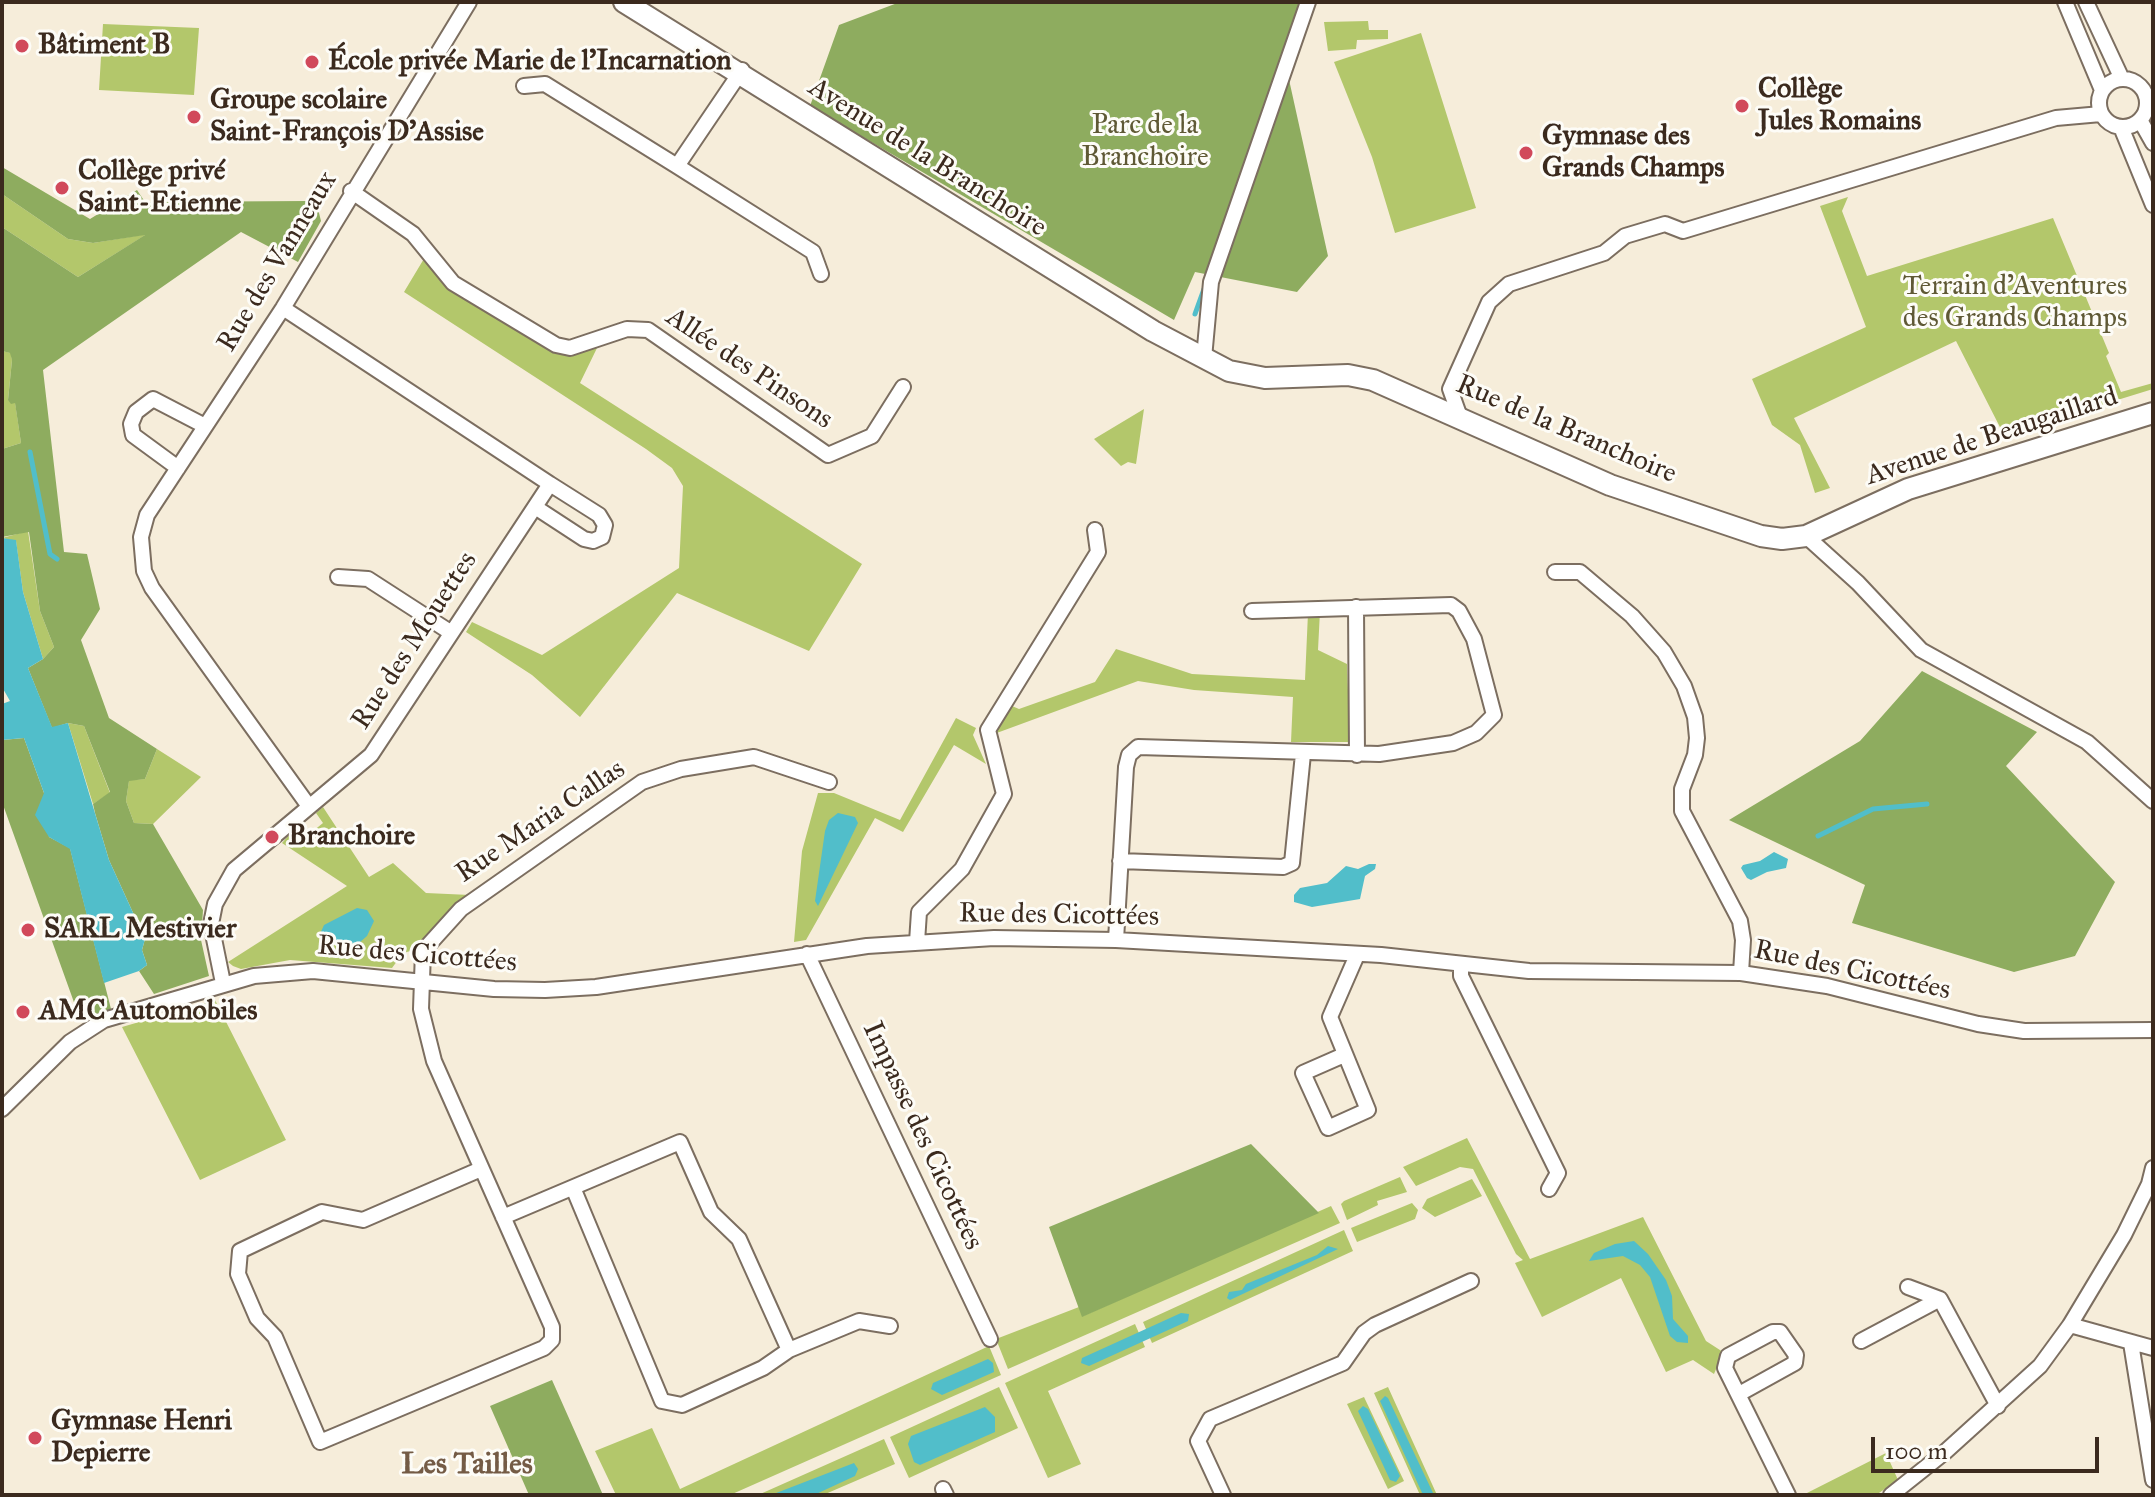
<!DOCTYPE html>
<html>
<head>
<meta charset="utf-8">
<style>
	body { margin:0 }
	#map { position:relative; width:2155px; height:1497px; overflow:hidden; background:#f6edda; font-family:"IM FELL Great Primer",serif }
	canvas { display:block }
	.frame { position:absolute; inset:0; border:4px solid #3b2a1e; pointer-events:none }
	.scale { position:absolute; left:1871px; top:1437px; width:228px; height:36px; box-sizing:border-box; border:4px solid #3b2a1e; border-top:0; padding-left:10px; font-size:24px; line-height:28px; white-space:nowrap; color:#3b2a1e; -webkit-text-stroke:6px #fdfcf7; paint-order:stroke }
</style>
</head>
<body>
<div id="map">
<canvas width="2155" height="1497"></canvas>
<div class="frame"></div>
<div class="scale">100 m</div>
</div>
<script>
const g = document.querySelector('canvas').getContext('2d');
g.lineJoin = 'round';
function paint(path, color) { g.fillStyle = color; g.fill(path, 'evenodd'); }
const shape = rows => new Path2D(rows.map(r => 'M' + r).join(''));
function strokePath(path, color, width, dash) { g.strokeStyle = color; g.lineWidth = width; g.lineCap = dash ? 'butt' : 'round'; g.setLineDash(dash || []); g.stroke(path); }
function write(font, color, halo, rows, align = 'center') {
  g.font = font + ' "IM FELL Great Primer",serif'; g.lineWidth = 6; g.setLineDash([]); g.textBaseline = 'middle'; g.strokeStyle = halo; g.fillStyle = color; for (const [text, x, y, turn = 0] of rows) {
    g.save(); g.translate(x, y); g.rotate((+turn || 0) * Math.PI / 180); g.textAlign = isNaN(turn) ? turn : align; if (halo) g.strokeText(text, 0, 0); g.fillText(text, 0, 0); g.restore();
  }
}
paint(shape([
	[1368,21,1369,30,1388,30,1388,39,1357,40,1356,49,1328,51,1324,22],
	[103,24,199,28,194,95,99,90],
	[1421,33,1476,208,1395,233,1372,157,1334,62],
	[2,194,68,239,93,243,147,234,78,277,2,227],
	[1848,197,1842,211,1867,276,2053,218,2109,353,2106,356,2121,392,2153,383,2153,389,2004,435,1956,341,1794,418,1830,488,1815,493,1800,445,1772,425,1752,379,1866,327,1820,206],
	[425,257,449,288,563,354,597,348,580,383,862,564,809,651,677,593,580,717,532,675,466,632,472,622,542,655,679,568,683,486,672,468,646,449,404,292],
	[2,351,11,353,12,360,8,400,15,402,21,443,2,449],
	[1144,409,1136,464,1128,462,1121,466,1094,439],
	[28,531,40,611,54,647,43,659,23,592,16,541,2,538],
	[1320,611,1318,650,1347,664,1350,742,1291,742,1293,697,1194,690,1138,681,994,734,1012,706,1019,709,1095,682,1116,649,1192,674,1305,680,1308,613],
	[956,718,976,728,973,735,986,764,954,745,903,832,875,818,806,940,794,942,802,851,818,793,834,793,900,820],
	[68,723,84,726,110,793,93,804],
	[157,749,201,777,153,824,134,823,126,801,129,780,145,779],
	[323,807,369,877,393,863,426,893,470,895,418,949,403,953,392,968,290,960,241,969,233,966,228,962,347,886,282,843,289,835,297,844,323,823,316,813],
	[215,1000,286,1140,200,1180,122,1027],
	[1467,1138,1530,1259,1643,1217,1706,1341,1723,1352,1714,1374,1693,1360,1666,1372,1621,1278,1542,1317,1515,1263,1523,1260,1516,1254,1473,1169,1460,1167,1416,1186,1403,1167],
	[1400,1177,1407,1192,1377,1201,1378,1205,1347,1220,1341,1204,1344,1201],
	[1472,1179,1482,1196,1435,1217,1422,1208,1427,1199],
	[1412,1203,1418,1210,1415,1219,1357,1242,1351,1228],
	[1331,1206,1340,1223,1008,1369,996,1339,1079,1307,1083,1316],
	[1344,1230,1353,1251,1152,1343,1143,1322],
	[1135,1324,1145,1347,1048,1391,1081,1464,1048,1478,1005,1383],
	[989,1346,1001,1375,730,1495,616,1495,595,1451,652,1428,680,1489],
	[999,1387,1018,1428,909,1478,890,1437],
	[1388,1387,1437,1495,1420,1495,1374,1393],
	[1364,1397,1404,1481,1388,1489,1347,1404],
	[884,1439,895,1464,823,1495,758,1495],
	[1886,1453,1898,1480,1876,1495,1803,1495]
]), '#b3c76b');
paint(shape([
	[900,2,1308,2,1286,66,1328,256,1297,292,1195,272,1174,320,810,106,839,25],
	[2,167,90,219,137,190,145,202,307,201,317,205,321,221,298,262,241,232,43,370,64,552,87,554,100,609,81,640,109,718,157,749,145,779,129,781,126,801,134,823,153,824,203,910,201,940,209,976,154,994,139,971,147,965,142,950,145,939,109,860,95,813,93,804,110,792,84,726,68,723,52,728,28,668,43,659,54,647,40,611,29,532,2,537,2,449,21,443,15,403,11,404,8,400,12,360,10,353,2,351,2,227,78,277,145,235,93,243,68,239,2,194],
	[1922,671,2037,732,2006,766,2115,882,2075,956,2014,972,1852,923,1865,885,1729,820,1860,741],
	[24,738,44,793,49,837,70,848,111,1009,80,1019,2,802,2,740],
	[1251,1144,1319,1213,1082,1317,1049,1227],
	[552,1380,603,1495,529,1495,490,1406]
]), '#8eac5f');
paint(shape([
	[2,538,16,540,23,592,43,659,28,668,52,727,68,723,109,860,145,939,142,950,147,965,139,971,104,983,70,849,49,837,35,815,44,793,24,738,2,740,2,704,10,701,2,687],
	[838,813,855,817,858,823,818,906,815,901,825,831,829,820],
	[1774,852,1788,859,1786,868,1767,872,1751,880,1747,878,1741,868,1743,865,1760,861],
	[1369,864,1376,864,1375,869,1365,876,1360,899,1312,907,1294,902,1294,895,1300,888,1327,883,1346,866,1358,869],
	[357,908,367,910,374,921,367,936,360,942,347,945,320,934,324,925],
	[1634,1241,1648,1254,1666,1280,1672,1296,1673,1319,1688,1336,1688,1343,1677,1342,1670,1336,1650,1277,1640,1265,1623,1256,1589,1261,1594,1253,1615,1244],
	[1328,1246,1338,1249,1230,1300,1227,1298,1229,1292,1242,1290,1246,1284,1317,1255],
	[1181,1313,1189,1314,1188,1321,1089,1366,1081,1363,1082,1358],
	[988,1359,993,1363,994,1372,942,1395,931,1389,933,1383],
	[1385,1396,1388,1398,1434,1495,1423,1495,1380,1401],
	[1363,1406,1368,1409,1400,1476,1396,1482,1390,1480,1358,1411],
	[985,1407,995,1417,995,1432,920,1465,914,1462,908,1444,911,1436],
	[854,1463,858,1469,855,1476,814,1495,771,1495]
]), '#51beca');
strokePath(shape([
	[1195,314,1204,289],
	[30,452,50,554,57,559],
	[1818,836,1873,809,1927,804]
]), '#51beca', 5);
const minor = shape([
	[2065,2,2102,90],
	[2086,2,2122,79],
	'2099 103a24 24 0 1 1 48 0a24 24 0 1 1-48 0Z',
	[524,86,545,84,677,166,813,252,821,274],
	[2140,120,2153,143],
	[2121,127,2153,205],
	[677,166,742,70],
	[351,191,413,234,453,283,556,345,570,348,627,329,648,330,828,455,872,436,903,387],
	[1204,358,1211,282,1308,2],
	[1460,417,1450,389,1489,302,1509,284,1604,253,1625,236,1665,224,1683,231,2056,118,2101,114],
	[178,468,133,435,131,424,136,412,153,399,205,426],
	[535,507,584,539,593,541,602,537,605,525,599,515,550,484],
	[1806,536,1858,583,1921,650,2087,742,2153,801],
	[1555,572,1580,572,1632,616,1664,652,1684,686,1695,717,1697,738,1695,755,1682,789,1682,811,1740,921,1743,940,1741,973],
	[338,577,368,579,450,632],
	[1356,607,1357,755],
	[308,805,152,588,144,571,141,537,147,515,283,308,469,2],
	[1120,861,1283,867,1292,863,1303,754],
	[1116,940,1126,767,1129,755,1138,747,1379,754,1453,743,1476,733,1494,715,1474,639,1459,611,1451,605,1252,611],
	[917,942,919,912,962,869,1004,794,988,730,1098,552,1095,530],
	[807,954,990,1339],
	[1461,964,1461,976,1558,1173,1549,1189],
	[223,983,211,924,215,904,234,870,371,755,550,484,283,308],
	[1344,1055,1303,1073,1328,1128,1368,1110,1330,1017,1357,955],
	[2,1109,70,1042,104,1020,254,976,313,971,494,989,545,990,596,987,867,946,994,938,1116,940,1381,955,1529,971,1741,973,1827,986,1978,1024,2024,1031,2153,1030],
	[481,1169,363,1220,322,1212,240,1251,238,1274,257,1318,275,1337,320,1442,544,1348,552,1340,552,1327,434,1061,421,1009,423,951,461,909,642,782,681,769,754,757,829,782],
	[503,1217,680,1142,711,1212,739,1239,789,1350,763,1368,682,1405,662,1401,574,1190],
	[1908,1287,1940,1299,1998,1406],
	[2070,1325,2153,1348],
	[1861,1341,1940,1299],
	[2131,1343,2153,1480],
	[789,1350,859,1321,890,1326],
	[1739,1394,1795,1363,1796,1355,1780,1332,1773,1332,1728,1356,1725,1368,1788,1495],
	[943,1489,946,1495],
	[1223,1495,1198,1441,1210,1419,1343,1363,1364,1333,1375,1325,1471,1281],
	[1891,1495,1945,1452,2040,1366,2070,1325,2124,1235,2149,1184,2153,1168]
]);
const secondary = shape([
	[624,2,1153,331,1229,371,1265,378,1348,375,1373,380,1610,485,1761,536,1782,539,1806,536,1908,489,2153,413]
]);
strokePath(minor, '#7c6e60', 18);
strokePath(secondary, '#7c6e60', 24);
strokePath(minor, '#fff', 14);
strokePath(secondary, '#fff', 20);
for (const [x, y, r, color] of [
	[22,46,8,"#d1495b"],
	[312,62,8,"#d1495b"],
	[1742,106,8,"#d1495b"],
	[194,117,8,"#d1495b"],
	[1526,153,8,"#d1495b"],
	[62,188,8,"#d1495b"],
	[272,837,8,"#d1495b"],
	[28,930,8,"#d1495b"],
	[23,1012,8,"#d1495b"],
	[35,1438,8,"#d1495b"]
]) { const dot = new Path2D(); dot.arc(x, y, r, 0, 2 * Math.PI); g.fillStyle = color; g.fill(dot); strokePath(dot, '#fdfcf7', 3); }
write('bold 28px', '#3b2a1e', '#fdfcf7', [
	["Bâtiment B",38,46],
	["École privée Marie de l'Incarnation",328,62],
	["Collège",1758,90],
	["Jules Romains",1758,122],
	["Groupe scolaire",210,101],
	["Saint-François D'Assise",210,133],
	["Gymnase des",1542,137],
	["Grands Champs",1542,169],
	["Collège privé",78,172],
	["Saint-Etienne",78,204],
	["Branchoire",288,837],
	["SARL Mestivier",44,930],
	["AMC Automobiles",39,1012],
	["Gymnase Henri",51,1422],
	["Depierre",51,1454]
], 'left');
write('28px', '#5f5935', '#fdfcf7', [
	["Parc de la",1145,126],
	["Branchoire",1145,158],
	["Terrain d’Aventures",2015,287],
	["des Grands Champs",2015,319]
]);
write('28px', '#3b2a1e', '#fdfcf7', [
	["Avenue de la Branchoire",927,158,32],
	["Rue des Vanneaux",278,262,-59],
	["Allée des Pinsons",749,369,34],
	["Rue de la Branchoire",1566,430,23],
	["Avenue de Beaugaillard",1992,437,-18],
	["Rue des Mouettes",415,641,-57],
	["Rue Maria Callas",541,822,-34],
	["Rue des Cicottées",1059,916,1],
	["Rue des Cicottées",417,955,5],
	["Rue des Cicottées",1852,971,12],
	["Impasse des Cicottées",922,1136,65]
]);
write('bold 30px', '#745b45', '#fdfcf7', [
	["Les Tailles",467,1466]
]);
</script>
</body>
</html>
